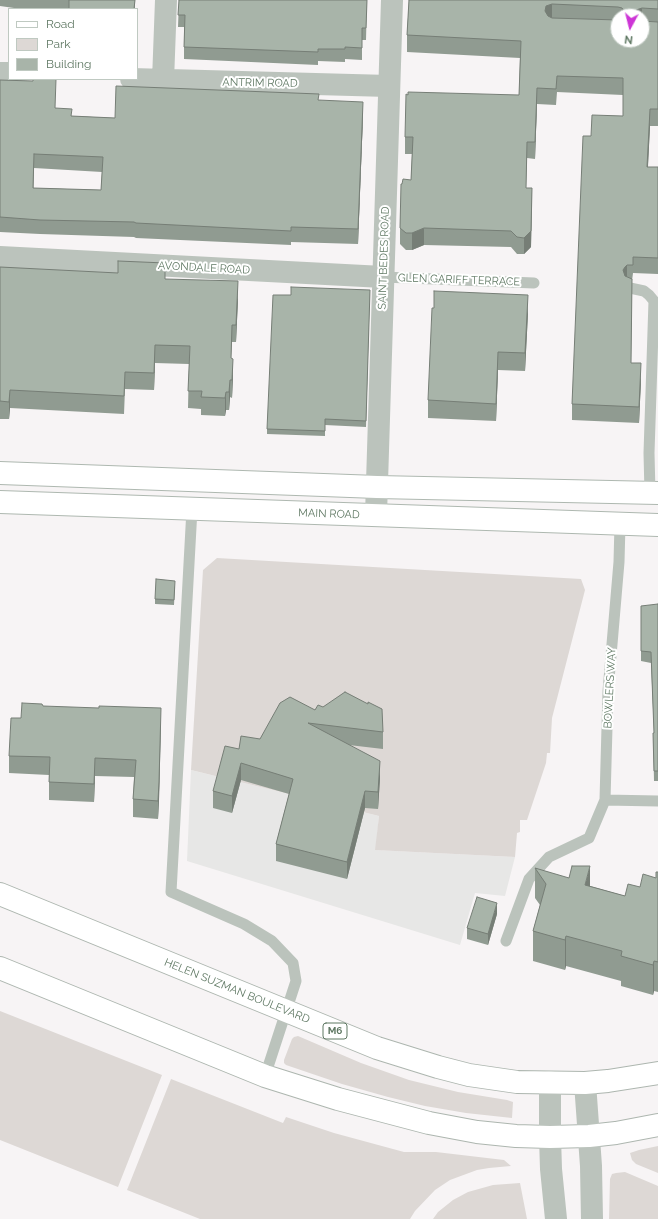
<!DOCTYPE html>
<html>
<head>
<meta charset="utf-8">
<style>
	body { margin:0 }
	#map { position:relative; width:658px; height:1219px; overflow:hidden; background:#f7f4f5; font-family:Raleway,sans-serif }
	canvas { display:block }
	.legend { position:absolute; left:8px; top:8px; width:130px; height:72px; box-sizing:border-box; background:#fff; border:1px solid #bfc9c1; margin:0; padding:5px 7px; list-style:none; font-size:12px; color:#5f7863 }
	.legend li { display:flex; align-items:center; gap:8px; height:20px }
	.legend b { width:20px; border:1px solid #bfc9c1 }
	.north { position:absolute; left:610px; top:8px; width:40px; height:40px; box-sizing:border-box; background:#fff; border:1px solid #bfc9c1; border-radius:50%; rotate:187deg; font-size:11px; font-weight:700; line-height:16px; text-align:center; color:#5f7863 }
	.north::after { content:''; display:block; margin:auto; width:14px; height:18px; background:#cd35d6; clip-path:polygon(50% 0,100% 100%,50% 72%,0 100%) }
</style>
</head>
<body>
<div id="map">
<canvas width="658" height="1219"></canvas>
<ul class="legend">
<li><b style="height:5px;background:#fff"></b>Road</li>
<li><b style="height:11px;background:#ddd8d5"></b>Park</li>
<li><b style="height:11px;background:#a8b4a9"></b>Building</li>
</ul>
<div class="north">N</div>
</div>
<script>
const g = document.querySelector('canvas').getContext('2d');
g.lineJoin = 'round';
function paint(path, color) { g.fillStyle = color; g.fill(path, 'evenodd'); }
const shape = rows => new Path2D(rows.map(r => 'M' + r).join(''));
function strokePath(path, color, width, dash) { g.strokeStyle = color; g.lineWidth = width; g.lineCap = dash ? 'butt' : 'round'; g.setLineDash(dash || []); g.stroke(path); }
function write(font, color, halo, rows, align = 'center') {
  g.font = font + ' Raleway,sans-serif'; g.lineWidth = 4; g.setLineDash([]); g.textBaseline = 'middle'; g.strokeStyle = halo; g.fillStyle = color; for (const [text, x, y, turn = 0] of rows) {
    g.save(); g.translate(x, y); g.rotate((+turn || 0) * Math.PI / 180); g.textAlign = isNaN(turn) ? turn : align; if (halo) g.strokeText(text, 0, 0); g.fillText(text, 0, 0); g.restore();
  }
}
paint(shape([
	[191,770,379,816,376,850,515,857,505,896,475,893,460,945,187,861]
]), '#e7e7e6');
paint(shape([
	[217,558,581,579,585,590,552,718,550,753,547,753,546,763,527,820,520,820,520,832,517,833,515,857,375,850,379,816,191,770,203,570],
	[0,1011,162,1075,118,1187,0,1140],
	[298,1036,361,1063,409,1080,458,1092,507,1100,513,1102,512,1118,466,1113,425,1106,388,1097,342,1084,286,1065,284,1063,284,1060,292,1039,294,1037],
	[171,1079,283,1123,286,1117,334,1133,404,1152,436,1152,504,1160,511,1166,489,1168,477,1170,450,1180,435,1190,415,1211,410,1219,200,1219,127,1190],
	[658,1146,658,1173,636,1164,632,1160,630,1153,639,1150],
	[625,1172,658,1186,658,1219,609,1219,610,1179,612,1174,616,1173],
	[520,1183,527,1219,433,1219,438,1212,453,1200,468,1192,493,1185]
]), '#ddd8d5');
const secondary = shape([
	[0,473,377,487,658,493],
	[0,502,658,525]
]);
const primary = shape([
	[0,894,377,1048,438,1067,469,1075,517,1082,585,1083,608,1081,658,1073],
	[0,968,265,1076,338,1099,429,1123,477,1132,516,1136,550,1137,589,1136,616,1133,658,1125]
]);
strokePath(secondary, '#aeb8b0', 24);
strokePath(primary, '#adb6af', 24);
strokePath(shape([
	[383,277,534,283],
	[630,288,644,291,649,295,654,301,649,453,650,493],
	[192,509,171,892,244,924,272,941,293,963,296,981,265,1076],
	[605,800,658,801],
	[506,941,529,879,549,857,589,838,605,800,608,691,619,562,620,524]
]), '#bbc3bc', 11);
strokePath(shape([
	[0,73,9,73],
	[131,79,389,86],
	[163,81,166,0],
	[0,257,383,277],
	[376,515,392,0]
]), '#bbc3bc', 22);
strokePath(shape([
	[550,1082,550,1137,551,1169,556,1219],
	[585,1083,591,1166,592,1219]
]), '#bbc3bc', 22);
strokePath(secondary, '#fff', 22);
strokePath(primary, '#fff', 22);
paint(shape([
	[0,0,135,0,135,9,21,9,0,6],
	[179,0,367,0,366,40,362,40,362,60,345,59,345,62,318,61,318,65,184,59,184,27,178,27],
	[409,0,658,0,658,126,650,126,648,167,658,167,658,274,633,273,632,281,631,363,641,380,639,423,572,420,572,404,591,136,623,116,623,95,557,92,556,105,537,104,535,159,527,158,526,188,532,205,531,247,524,254,517,254,511,247,424,245,412,250,406,250,400,244,400,228,402,184,411,180,412,154,405,154,405,137,519,95,520,58,407,52,407,35],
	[618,16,642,16,618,40],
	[0,80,33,81,55,108,72,116,115,118,319,100,363,116,358,244,291,242,291,245,136,238,134,237,40,234,0,232],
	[34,168,102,172,101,190,33,188],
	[0,267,165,279,238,299,236,342,232,342,231,359,233,376,232,398,230,397,229,410,226,410,225,416,201,415,201,409,188,408,189,364,155,363,154,390,125,389,124,414,10,408,9,419,0,419],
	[370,290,366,427,325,425,325,436,267,434,267,429,291,295],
	[528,313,525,371,498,370,496,421,428,418,428,400],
	[175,586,174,605,155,604,155,599],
	[658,604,658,781,654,781,653,733,654,733,651,663,641,661,641,651],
	[43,706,161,726,159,800,158,819,133,817,133,799,134,777,95,776,94,802,49,800,49,775,9,773,9,756,21,718],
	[323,707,383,732,383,749,349,745,380,778,378,809,365,808,347,879,276,861,276,844,289,794,241,780,232,813,213,808,213,791,239,749,260,739,315,710],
	[535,868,590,886,625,896,656,878,658,872,658,992,654,991,653,995,621,986,621,981,566,966,565,970,533,961,533,931,540,905,535,898],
	[497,914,488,945,467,939,467,928]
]), '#909b91');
paint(shape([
	[552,4,552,20,546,23,545,11,546,6],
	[642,8,642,24,642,16,635,16,635,15,636,10],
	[537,88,537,104,535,159,535,142],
	[363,102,363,116,358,244,358,229],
	[650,109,650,126,647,183,647,167],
	[34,154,34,168,33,202,33,188],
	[532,188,531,247,524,254,524,238],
	[424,228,424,245,412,250,412,233],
	[627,265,627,282,625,284,623,270,625,267],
	[238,281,238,299,236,342,236,325],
	[528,295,528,313,525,371,525,353],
	[155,345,155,363,154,390,154,373],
	[498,352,498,370,496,421,496,404],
	[233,359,233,376,232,398,232,380],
	[641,363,641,380,639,423,639,407],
	[230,380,230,397,229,410,229,392],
	[10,390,10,408,9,419,9,402],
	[226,392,226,410,225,416,225,398],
	[161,708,159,800,158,819,158,801],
	[95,758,95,776,94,802,94,784],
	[380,761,380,778,378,809,378,792],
	[241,763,241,780,232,813,232,796],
	[365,791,365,808,347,879,347,862],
	[590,866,590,896,585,885],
	[497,903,497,914,488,945,488,934],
	[566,936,566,966,565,970,565,940],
	[654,961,654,991,653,995,653,965]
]), '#767e76');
const building = shape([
	[69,0,135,0,134,9,69,9,69,0],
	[179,0,367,0,366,28,362,28,362,48,345,47,345,49,318,49,318,52,184,47,185,15,178,15,179,0],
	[409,0,658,0,658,9,642,8,636,10,635,15,635,16,624,16,625,14,624,11,622,8,618,7,552,4,546,6,545,11,548,16,552,18,618,20,618,40,642,40,642,21,658,22,658,109,650,109,647,167,658,167,658,258,633,257,633,265,627,265,625,267,623,270,625,276,632,279,631,363,641,363,639,407,572,404,583,136,591,136,592,115,623,116,623,78,557,76,556,89,537,88,535,142,527,142,526,188,532,188,531,231,524,238,517,237,511,231,424,228,412,233,406,233,400,228,401,184,402,184,403,179,411,180,413,137,405,137,406,94,408,95,408,92,519,95,521,41,407,35,409,0],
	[33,79,56,79,55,108,72,109,71,116,115,118,116,86,319,94,318,100,363,102,358,229,291,227,291,231,136,223,134,222,40,220,0,217,0,80,33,81,33,79],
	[34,154,103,157,101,190,33,188,34,154],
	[118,261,165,263,165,279,238,281,236,325,232,325,231,358,233,359,232,380,230,380,229,392,226,392,225,398,201,397,202,391,188,391,190,346,155,345,154,373,125,372,124,396,10,390,9,402,0,401,0,267,118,273,118,261],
	[291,287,370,290,366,421,325,419,325,431,267,429,273,295,291,295,291,287],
	[434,291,528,295,525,353,498,352,496,404,428,400,432,308,434,308,434,291],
	[156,579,175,581,174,600,155,599,156,579],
	[658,604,658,771,654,771,653,733,654,733,651,652,641,651,641,606,658,604],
	[345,692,368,704,368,702,382,709,383,732,308,723,380,761,378,792,365,791,347,862,276,844,293,779,241,763,232,796,213,791,225,746,239,749,241,736,260,739,280,703,290,697,315,710,318,705,323,707,345,692],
	[22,703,42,704,43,706,99,708,99,706,161,708,159,782,158,801,133,799,136,760,95,758,94,784,49,782,50,757,9,756,11,718,21,718,22,703],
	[572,866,590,866,585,885,625,896,628,884,640,887,643,874,656,878,656,872,658,872,658,962,654,961,653,965,621,956,622,951,566,936,565,940,533,931,546,884,535,868,569,878,572,866],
	[477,897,497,903,488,934,467,928,477,897]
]);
paint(building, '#a8b4a9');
strokePath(building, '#767e76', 1);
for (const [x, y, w] of [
	[335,1031,24]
]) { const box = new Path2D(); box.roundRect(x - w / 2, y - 8, w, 16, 3); g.fillStyle = '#fff'; g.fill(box); strokePath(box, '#5f7863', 1); }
write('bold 10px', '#5f7863', null, [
	["M6",335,1031]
]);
write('11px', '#5f7863', '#fff', [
	["ANTRIM ROAD",260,83,1],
	["SAINT BEDES ROAD",384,258,-88],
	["AVONDALE ROAD",204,268,3],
	["GLEN GARIFF TERRACE",459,280,2],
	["MAIN ROAD",329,514,2],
	["BOWLERS WAY",610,688,-87],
	["HELEN SUZMAN BOULEVARD",237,991,22]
]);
</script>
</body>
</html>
